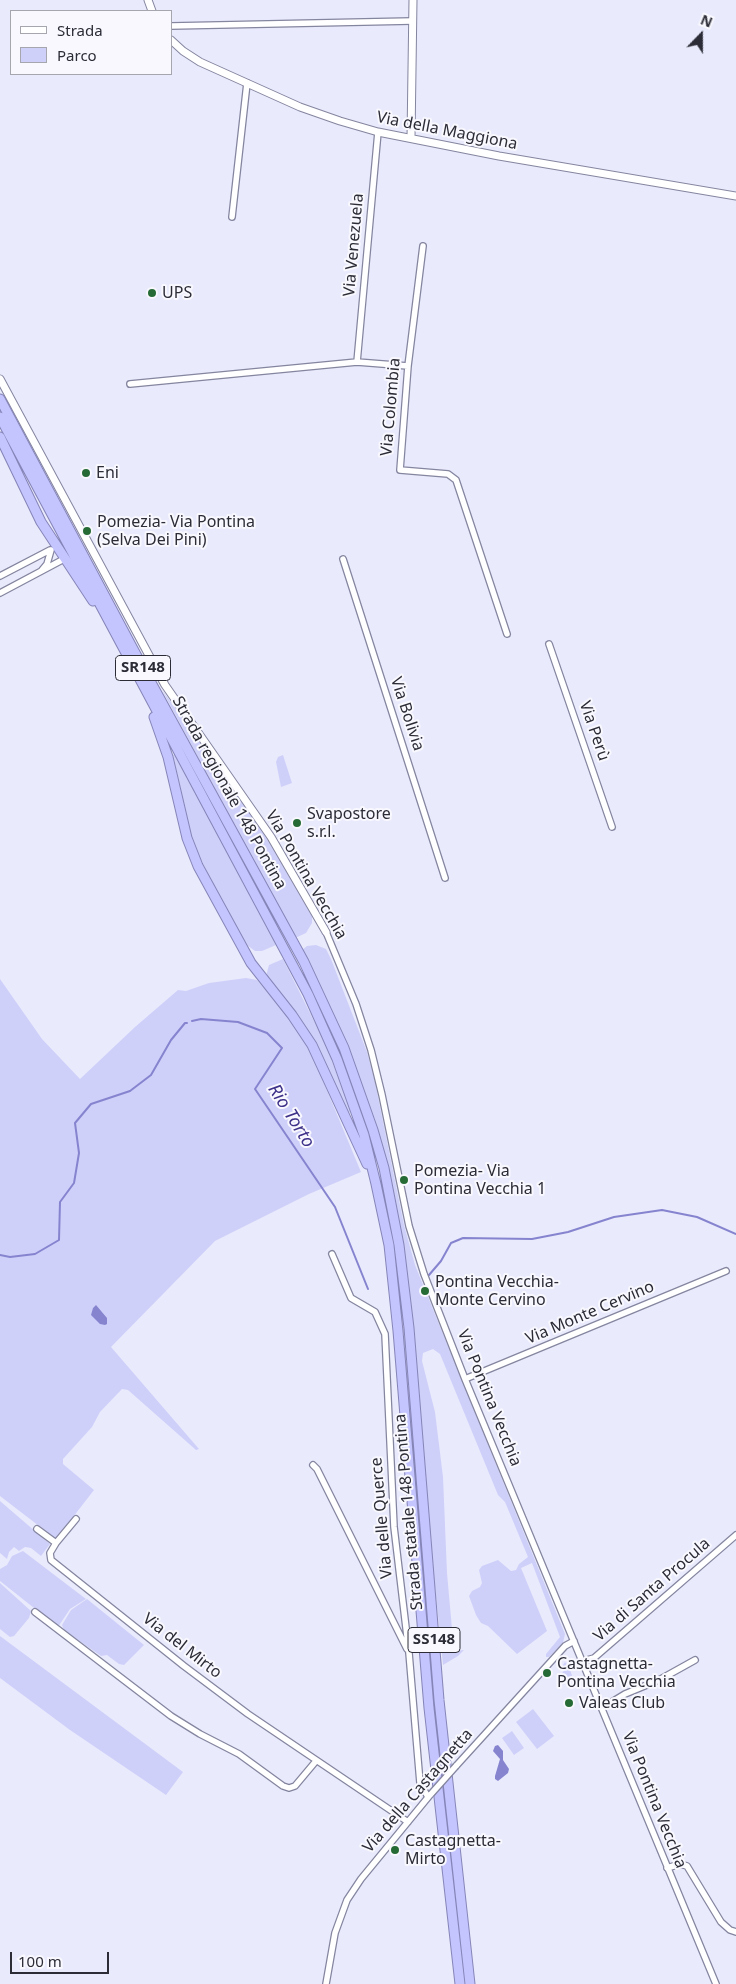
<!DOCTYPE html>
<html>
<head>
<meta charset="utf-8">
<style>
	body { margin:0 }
	#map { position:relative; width:736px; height:1984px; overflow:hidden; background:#e9eafc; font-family:"Noto Sans",sans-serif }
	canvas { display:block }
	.legend { position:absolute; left:10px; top:10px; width:162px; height:65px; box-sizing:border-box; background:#f8f8fe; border:1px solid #a6a6ae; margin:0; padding:6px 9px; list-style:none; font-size:15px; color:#2c2c37 }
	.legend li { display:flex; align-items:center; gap:10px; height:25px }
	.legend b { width:25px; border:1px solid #a6a6ae }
	.north { position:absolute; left:676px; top:10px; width:50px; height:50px; -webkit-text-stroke:4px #f8f8fe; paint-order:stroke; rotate:22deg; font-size:14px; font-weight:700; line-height:20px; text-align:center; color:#2c2c37 }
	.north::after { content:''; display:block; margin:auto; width:18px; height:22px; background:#2c2c37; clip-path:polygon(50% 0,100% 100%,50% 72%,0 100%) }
	.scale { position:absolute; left:10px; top:1952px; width:99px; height:22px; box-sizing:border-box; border:2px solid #2c2c37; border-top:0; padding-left:6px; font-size:15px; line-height:18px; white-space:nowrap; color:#2c2c37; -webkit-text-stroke:4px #f8f8fe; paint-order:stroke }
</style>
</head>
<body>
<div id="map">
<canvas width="736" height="1984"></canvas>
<ul class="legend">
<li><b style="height:6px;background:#fff"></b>Strada</li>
<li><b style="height:14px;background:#cfd0f9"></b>Parco</li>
</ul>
<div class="north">N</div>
<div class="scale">100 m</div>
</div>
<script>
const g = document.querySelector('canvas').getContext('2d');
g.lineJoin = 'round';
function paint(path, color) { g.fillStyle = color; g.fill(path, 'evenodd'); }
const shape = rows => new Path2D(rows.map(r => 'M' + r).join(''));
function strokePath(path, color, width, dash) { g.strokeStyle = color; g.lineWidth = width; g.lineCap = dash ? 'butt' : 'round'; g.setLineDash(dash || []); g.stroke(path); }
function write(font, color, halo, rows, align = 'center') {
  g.font = font + ' "Noto Sans",sans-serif'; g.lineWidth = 4; g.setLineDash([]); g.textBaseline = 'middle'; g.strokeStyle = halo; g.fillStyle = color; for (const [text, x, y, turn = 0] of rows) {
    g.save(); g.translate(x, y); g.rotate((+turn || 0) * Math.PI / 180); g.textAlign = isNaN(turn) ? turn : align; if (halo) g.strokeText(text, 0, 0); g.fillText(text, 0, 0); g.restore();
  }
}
paint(shape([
	[162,690,214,760,267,836,312,916,312,923,306,933,295,938],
	[175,754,276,945,262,951,255,951,247,945,241,938,197,852,190,832,173,755],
	[283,755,292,783,281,787,276,762,278,757],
	[316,945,326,949,331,959,367,1052,375,1082,404,1225,415,1265,565,1634,563,1643,549,1657,546,1657,546,1654,560,1637,532,1563,521,1568,547,1631,517,1654,488,1626,481,1623,476,1615,469,1596,472,1591,480,1587,482,1583,479,1570,482,1566,498,1560,511,1571,516,1570,519,1564,528,1557,505,1502,498,1495,440,1354,433,1349,423,1353,422,1361,435,1412,443,1477,447,1573,454,1651,464,1650,458,1656,443,1665,418,1421,385,1163,302,950,307,946],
	[283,959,326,1045,351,1112,346,1114,308,1030,296,1012,274,989,266,976,269,965],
	[246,978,257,980,280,1006,311,1052,361,1172,309,1194,215,1241,111,1347,199,1449,196,1450,128,1390,122,1389,100,1412,92,1427,63,1459,63,1464,94,1490,56,1539,0,1496,0,979,42,1039,80,1079,135,1027,178,990,186,991,209,983],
	[0,1501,50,1544,41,1556,31,1548,25,1547,19,1551,14,1547,9,1552,7,1559,0,1553],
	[23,1551,86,1599,70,1609,58,1627,0,1581,0,1569,7,1565,12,1556],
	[0,1583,31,1611,29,1618,14,1636,10,1637,0,1629],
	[87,1599,144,1645,124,1665,119,1664,107,1655,101,1656,64,1630,62,1625,71,1610],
	[0,1636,183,1772,166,1795,70,1730,0,1678],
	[565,1662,569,1667,575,1684,569,1678,561,1675,565,1669,563,1665],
	[533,1709,554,1736,537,1749,516,1722],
	[512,1731,524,1748,514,1755,502,1738]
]), '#cfd0f9');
paint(shape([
	[96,1305,107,1318,107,1324,105,1325,100,1324,91,1315,93,1308],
	[498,1745,503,1751,503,1760,509,1769,508,1773,498,1781,495,1779,495,1776,500,1759,493,1751,495,1746]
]), '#8684cf');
strokePath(shape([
	[192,1021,201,1019,238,1022,267,1033,282,1048,255,1089,335,1207,368,1289],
	[0,1255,10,1257,35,1254,59,1240,60,1202,74,1183,79,1153,75,1123,91,1104,130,1091,151,1075,171,1040,185,1023,187,1023],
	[429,1275,441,1261,451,1243,463,1238,532,1239,568,1232,614,1217,662,1210,697,1217,736,1234]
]), '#8684cf', 2);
const minor = shape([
	[171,26,412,21],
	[232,217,247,83],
	[423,246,408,366,400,470,448,474,456,480,507,634],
	[357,362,378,132],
	[130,384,357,362,408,366],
	[343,559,445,878],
	[42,570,47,564,51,550],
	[0,576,50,550],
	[0,593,64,559],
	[549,644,612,827],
	[326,932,356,1004,371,1050,382,1095,409,1226,424,1274,465,1379,716,1984],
	[332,1254,351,1298,375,1312,385,1334,394,1527,409,1653,420,1783,428,1797],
	[465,1379,726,1271],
	[313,1465,317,1469,407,1649],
	[37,1529,56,1543,76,1519],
	[56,1543,50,1553,51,1560,184,1666,248,1714,408,1822],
	[35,1612,171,1716,200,1734,239,1754,283,1786,289,1788,295,1786,316,1761],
	[583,1661,594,1658,736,1535],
	[602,1708,625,1694,659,1680,695,1660],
	[456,1766,565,1646,574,1641],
	[667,1868,680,1864,687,1866,721,1922,730,1930,736,1932],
	[326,1984,335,1933,347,1900,361,1879,430,1795]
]);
const tertiary = shape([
	[148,0,152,11],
	[171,40,183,51,200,62,300,107,340,121,378,132,499,156,736,196],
	[411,138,413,0],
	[0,379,165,685,271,837,326,932]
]);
const trunk = shape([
	[0,399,148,677,304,962,344,1048,373,1130,384,1168,399,1245,409,1328,439,1700,470,1984],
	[0,417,308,994,337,1059,364,1135,376,1184,389,1245,398,1331,429,1708,460,1984],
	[0,437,41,522,93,601],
	[154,717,168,757,187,838,198,866,251,963,292,1015,312,1045,367,1164]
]);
strokePath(minor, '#84859f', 8);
strokePath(tertiary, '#84859f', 9);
strokePath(trunk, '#8685b8', 11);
strokePath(minor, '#fff', 5.5);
strokePath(tertiary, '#fff', 7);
strokePath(trunk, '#c4c4fe', 9);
const minorBridge = shape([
	[431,1794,456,1766]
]);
strokePath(minorBridge, '#84859f', 8, []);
strokePath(minorBridge, '#fff', 5.5);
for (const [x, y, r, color] of [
	[152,293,5,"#266a35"],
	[86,473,5,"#266a35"],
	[87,531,5,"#266a35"],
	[297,823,5,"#266a35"],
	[404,1180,5,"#266a35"],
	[425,1291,5,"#266a35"],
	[547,1673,5,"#266a35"],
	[569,1703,5,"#266a35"],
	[395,1850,5,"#266a35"]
]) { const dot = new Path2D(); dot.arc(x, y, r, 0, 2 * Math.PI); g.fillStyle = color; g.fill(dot); strokePath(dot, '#f8f8fe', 2); }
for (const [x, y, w] of [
	[143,668,55],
	[434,1640,52]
]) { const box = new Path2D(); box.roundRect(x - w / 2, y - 12.5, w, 25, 4); g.fillStyle = '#f8f8fe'; g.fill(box); strokePath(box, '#2c2c37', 1); }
write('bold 15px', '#2c2c37', null, [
	["SR148",143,668],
	["SS148",434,1640]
]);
write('16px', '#2c2c37', '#f8f8fe', [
	["Via della Maggiona",447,131,11],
	["Via Venezuela",354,245,-85],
	["Via Colombia",391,407,-85],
	["Via Bolivia",407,714,72],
	["Via Perù",594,731,71],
	["Strada regionale 148 Pontina",229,793,61],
	["Via Pontina Vecchia",306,875,60],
	["Via Monte Cervino",590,1313,-23],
	["Via Pontina Vecchia",489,1398,68],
	["Strada statale 148 Pontina",409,1512,-95],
	["Via delle Querce",382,1518,-95],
	["Via di Santa Procula",652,1590,-41],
	["Via del Mirto",182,1646,38],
	["Via della Castagnetta",418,1791,-49],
	["Via Pontina Vecchia",654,1800,68]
]);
write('16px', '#2c2c37', '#f8f8fe', [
	["UPS",162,293],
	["Eni",96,473],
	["Pomezia- Via Pontina",97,522],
	["(Selva Dei Pini)",97,540],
	["Svapostore",307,814],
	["s.r.l.",307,832],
	["Pomezia- Via",414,1171],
	["Pontina Vecchia 1",414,1189],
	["Pontina Vecchia-",435,1282],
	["Monte Cervino",435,1300],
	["Castagnetta-",557,1664],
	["Pontina Vecchia",557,1682],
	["Valeas Club",579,1703],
	["Castagnetta-",405,1841],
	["Mirto",405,1859]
], 'left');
write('italic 18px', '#3d3189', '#f8f8fe', [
	["Rio Torto",291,1116,58]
]);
</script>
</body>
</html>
